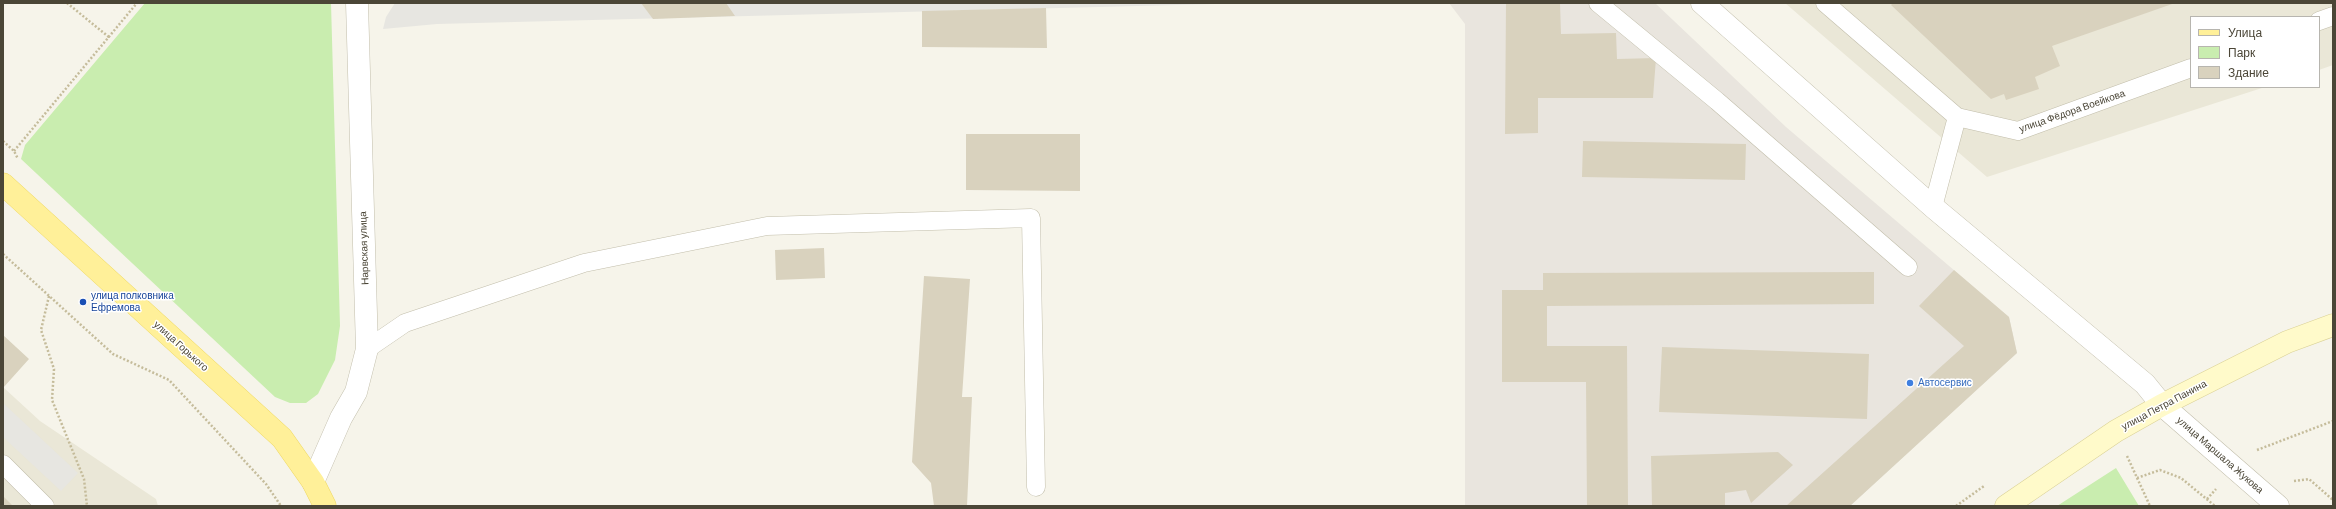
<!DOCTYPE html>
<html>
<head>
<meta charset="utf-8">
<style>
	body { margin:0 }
	#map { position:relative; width:2336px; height:509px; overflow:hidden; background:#f6f4ea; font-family:Barlow,sans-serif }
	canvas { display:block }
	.frame { position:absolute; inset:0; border:4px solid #4b4637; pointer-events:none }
	.legend { position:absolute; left:2190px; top:16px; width:130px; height:72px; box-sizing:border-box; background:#fff; border:1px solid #b7b5af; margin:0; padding:5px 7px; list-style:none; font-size:12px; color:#4b4637 }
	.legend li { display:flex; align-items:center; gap:8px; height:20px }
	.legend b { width:20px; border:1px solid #b7b5af }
</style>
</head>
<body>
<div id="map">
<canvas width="2336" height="509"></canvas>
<div class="frame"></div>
<ul class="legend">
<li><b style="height:5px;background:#fff099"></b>Улица</li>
<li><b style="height:11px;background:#c9edaf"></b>Парк</li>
<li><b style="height:11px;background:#d9d2be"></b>Здание</li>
</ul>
</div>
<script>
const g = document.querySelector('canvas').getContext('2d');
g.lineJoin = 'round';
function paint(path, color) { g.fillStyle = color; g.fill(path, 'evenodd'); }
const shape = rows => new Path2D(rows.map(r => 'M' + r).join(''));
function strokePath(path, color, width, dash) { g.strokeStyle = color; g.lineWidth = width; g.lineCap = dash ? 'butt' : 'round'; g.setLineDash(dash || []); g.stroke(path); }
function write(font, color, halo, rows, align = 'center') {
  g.font = font + ' Barlow,sans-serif'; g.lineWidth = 3; g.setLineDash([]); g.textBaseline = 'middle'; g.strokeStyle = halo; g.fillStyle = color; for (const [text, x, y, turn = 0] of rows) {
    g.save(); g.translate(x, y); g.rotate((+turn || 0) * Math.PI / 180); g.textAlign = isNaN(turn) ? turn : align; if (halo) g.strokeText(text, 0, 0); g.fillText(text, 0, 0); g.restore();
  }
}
paint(shape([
	[1785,3,2333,3,2333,65,2319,70,2319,17,2191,17,2191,87,2265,87,1987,177],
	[3,387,40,421,156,499,158,506,3,506]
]), '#eae7d7');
paint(shape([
	[1449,3,1655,3,1786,127,2009,317,2017,353,1850,506,1465,506,1465,24]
]), '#e9e5de');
paint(shape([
	[145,3,331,3,340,326,335,360,318,394,306,403,290,403,275,397,21,159,25,145],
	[2116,468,2139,506,2057,506]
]), '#c9edaf');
paint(shape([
	[395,3,1254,3,437,24,383,29,386,17],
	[3,403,78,473,61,491,3,437]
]), '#e7e6e1');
paint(shape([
	[641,3,726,3,735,16,653,19],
	[1506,3,1560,3,1561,34,1616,33,1617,59,1656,58,1653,98,1538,98,1538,133,1505,134],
	[1893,3,2175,3,2052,46,2060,66,2035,77,2039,89,2006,100,2004,94,1991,99,1891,5],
	[1046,8,1047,48,922,47,922,11],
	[966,134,1080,134,1080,191,966,190],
	[1583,141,1746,144,1745,180,1582,177],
	[824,248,825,278,776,280,775,250],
	[1954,270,2009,317,2017,353,1850,506,1786,506,1964,346,1919,306],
	[1874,272,1874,304,1547,306,1547,346,1627,346,1628,506,1587,506,1586,382,1502,382,1502,290,1543,290,1543,273],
	[924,276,970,279,962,397,972,397,967,506,934,506,931,483,912,462],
	[3,335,29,359,3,388],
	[1662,347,1869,354,1867,419,1659,412],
	[1778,452,1793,465,1751,503,1746,490,1725,493,1725,506,1652,506,1651,456],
	[3,496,13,506,3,506]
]), '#d9d2be');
const service = shape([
	[1598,3,1717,101,1908,267],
	[1825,3,1957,117,2018,131,2191,68],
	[2319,21,2333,16],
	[1933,207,1957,117],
	[367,349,405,323,584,263,767,226,1031,218,1036,487],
	[3,464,45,506]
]);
const minor = shape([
	[1702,3,1933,207,2145,384,2162,405,2278,506],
	[313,482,341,418,356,392,367,349,357,3]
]);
const secondary = shape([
	[2006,506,2116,431,2162,405,2287,342,2333,325]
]);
const primary = shape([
	[3,184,282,438,313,482,325,506]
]);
strokePath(service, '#c2beab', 19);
strokePath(minor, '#c2beab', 23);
strokePath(secondary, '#dad196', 23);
strokePath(primary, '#eed760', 23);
strokePath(shape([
	[67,3,110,38],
	[3,141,14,151,18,159],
	[14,151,137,3],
	[3,254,113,354,169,380,266,484,281,506],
	[49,296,41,330,54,369,52,400,84,479,87,506],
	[2257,450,2333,421],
	[2127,456,2150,506],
	[2137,478,2160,470,2181,478,2215,506],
	[2294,481,2309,479,2333,500],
	[2207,499,2216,489],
	[1956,506,1984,486]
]), '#c5bc9b', 2.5, [2, 2]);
strokePath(service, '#fff', 18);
strokePath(minor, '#fff', 22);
strokePath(secondary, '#fffaca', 22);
strokePath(primary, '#fff099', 22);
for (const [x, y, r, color] of [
	[83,302,4,"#1a4fb4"],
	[1910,383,4,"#3f7fe0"]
]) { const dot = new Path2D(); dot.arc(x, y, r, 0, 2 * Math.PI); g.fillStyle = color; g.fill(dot); strokePath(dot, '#fff', 1.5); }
write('10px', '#4b4637', '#fff', [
	["улица Фёдора Воейкова",2072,111,-19],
	["Нарвская улица",364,248,-92],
	["улица Горького",181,346,42],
	["улица Петра Панина",2164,405,-28],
	["улица Маршала Жукова",2220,455,41]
]);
write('10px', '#164399', '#fff', [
	["улица полковника",91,296],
	["Ефремова",91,308]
], 'left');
write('10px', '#366cbe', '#fff', [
	["Автосервис",1918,383]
], 'left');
</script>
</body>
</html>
